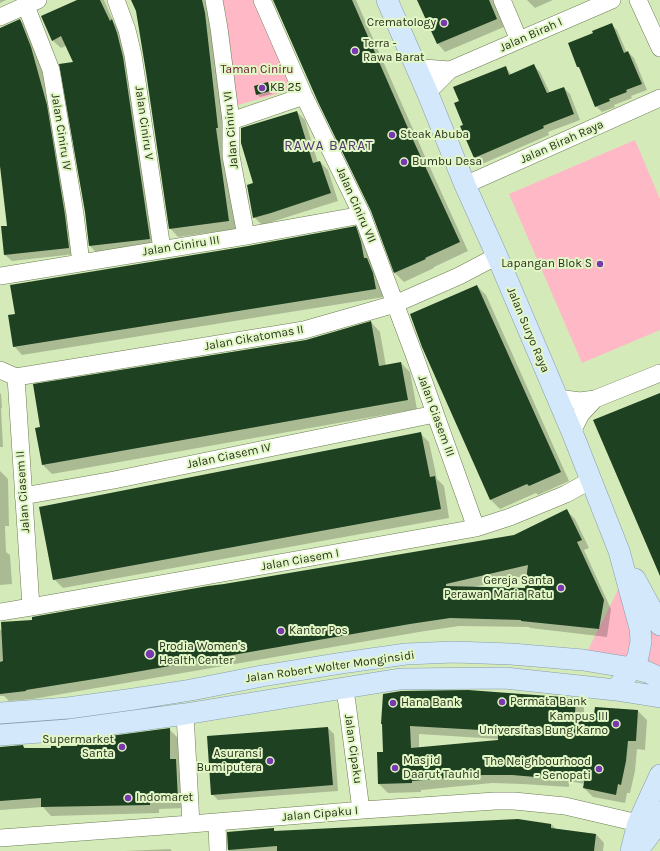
<!DOCTYPE html>
<html>
<head>
<meta charset="utf-8">
<style>
	body { margin:0 }
	canvas { display:block; background:#d5eab9 }
</style>
</head>
<body>
<canvas width="660" height="851"></canvas>
<script>
const g = document.querySelector('canvas').getContext('2d');
g.lineJoin = 'round';
function paint(path, color) { g.fillStyle = color; g.fill(path, 'evenodd'); }
const shape = rows => new Path2D(rows.map(r => 'M' + r).join(''));
function strokePath(path, color, width, dash) { g.strokeStyle = color; g.lineWidth = width; g.lineCap = dash ? 'butt' : 'round'; g.setLineDash(dash || []); g.stroke(path); }
function write(font, color, halo, rows, align = 'center') {
  g.font = font + ' Karla,sans-serif'; g.lineWidth = 4; g.setLineDash([]); g.textBaseline = 'middle'; g.strokeStyle = halo; g.fillStyle = color; for (const [text, x, y, turn = 0] of rows) {
    g.save(); g.translate(x, y); g.rotate((+turn || 0) * Math.PI / 180); g.textAlign = isNaN(turn) ? turn : align; if (halo) g.strokeText(text, 0, 0); g.fillText(text, 0, 0); g.restore();
  }
}
paint(shape([
	[217,0,254,0,290,78,287,91,238,105],
	[635,140,660,199,660,330,582,363,509,194],
	[622,582,660,628,660,669,583,660]
]), '#feb8c6');
paint(shape([
	[0,0,6,0,0,3],
	[79,0,104,0,114,23,120,29,158,247,98,254,90,246,74,63,66,46,61,48,52,40],
	[132,0,208,0,237,229,178,237,170,228,137,11],
	[274,0,356,0,423,152,468,251,434,267,434,268,404,282,395,273,372,210],
	[418,0,493,0,504,27,445,52,438,44],
	[527,0,553,0,535,8],
	[20,20,27,27,38,55,53,112,75,254,12,261,5,255,8,227,0,162,0,29],
	[611,24,617,30,627,53,628,52,634,58,647,90,631,96,632,98,614,105,615,107,602,112,596,106,581,70,578,67,595,33],
	[534,66,540,72,550,93,564,88,570,94,580,120,548,132,549,135,482,164,475,157,465,125,460,101,505,67,512,75],
	[267,83,270,86,272,94,260,97,257,94],
	[297,112,305,120,318,163,320,162,328,170,338,201,262,225,254,217,254,184],
	[355,227,364,236,381,282,384,297,22,355,14,346],
	[477,286,486,295,569,481,538,495,536,493,500,509,491,500,423,346],
	[371,322,380,332,386,366,401,363,410,372,417,409,52,474,43,465,36,429,41,428,306,341],
	[0,393,1,394,2,408,1,408,3,447,0,447],
	[420,433,429,442,437,479,444,486,449,518,63,588,54,579],
	[0,471,8,479,9,526,5,526,6,552,10,555,12,584,0,585],
	[567,511,575,519,589,548,584,550,611,609,607,637,530,628,529,627,459,626,419,632,33,699,9,701,4,696,0,696,0,630,33,621,514,536],
	[528,575,526,589,474,587],
	[575,699,584,708,584,714,595,715,638,711,647,720,645,750,637,749,635,771,630,793,627,793,625,803,593,797,584,788,585,784,569,781,569,787,522,784,492,783,421,790,421,792,388,793,379,784,384,753,383,724],
	[419,734,498,739,498,741,419,748],
	[328,728,334,734,338,791,218,800,212,794],
	[169,729,178,738,179,763,185,769,186,808,159,809,159,813,51,816,43,807,0,810,0,748,23,746,26,749,78,747,104,740],
	[551,824,556,829,596,834,604,843,603,851,229,851,228,833,273,829,276,832],
	[170,849,172,851,124,851]
]), '#0003');
paint(shape([
	[77,0,100,0,110,21,112,19,117,33,123,57,150,239,89,246,85,212,59,64,73,62,61,36,52,41,41,16],
	[131,0,202,0,205,13,218,128,216,128,229,221,169,229,146,72,136,11],
	[273,0,352,0,414,142,460,242,425,258,426,259,394,273,371,211,318,102],
	[417,0,489,0,497,19,437,44],
	[20,19,31,47,47,105,65,215,69,248,4,255,1,226,7,226,0,166,0,28],
	[612,23,624,53,628,51,642,84,626,90,627,92,609,99,610,101,595,107,579,67,577,67,568,43,593,33,592,31],
	[534,64,547,93,564,87,574,114,543,126,544,128,474,158,460,126,463,125,454,103,459,101,453,87,506,66,509,75],
	[268,82,270,91,256,95,254,86],
	[297,111,313,163,320,161,331,193,271,213,253,218,247,185,253,183,241,143,241,128],
	[356,226,361,242,364,258,367,258,373,273,376,289,13,347,8,315,15,314,10,285,248,246],
	[477,285,561,472,529,486,527,484,490,500,422,347,410,314],
	[371,321,379,366,401,362,408,400,42,465,35,428,40,427,33,384,306,340],
	[660,393,660,576,593,420],
	[421,432,430,477,435,476,441,509,53,580,39,507],
	[567,509,582,540,577,542,604,600,599,629,521,621,521,620,450,618,410,624,107,677,26,690,26,691,0,694,0,662,3,661,1,622,32,620,32,617,208,586,224,584,514,535],
	[528,565,525,588,446,586,446,584],
	[468,690,576,698,575,713,594,714,595,707,638,710,636,741,628,741,626,761,621,785,618,784,616,795,583,788,585,777,560,772,560,779,512,775,483,775,412,781,412,783,378,784,377,752,383,752,382,724,381,724,383,694,401,691],
	[410,726,498,731,498,740,411,748],
	[328,727,333,785,211,795,207,736],
	[170,728,170,759,176,759,178,800,150,800,150,805,41,807,41,798,0,801,0,747,23,745,24,748,51,748,51,746,77,746,77,741,103,739,103,737],
	[518,819,551,824,551,828,596,834,594,851,277,851,277,846,228,850,227,832,274,828,274,831]
]), '#1e4122');
const minor = shape([
	[116,0,127,30,133,55,162,249],
	[214,0,219,28,231,121,231,156,246,236],
	[262,0,304,96,362,215,415,357,476,528],
	[502,0,519,40],
	[638,0,660,48],
	[26,6,51,70,75,214,81,263],
	[0,17,38,0],
	[416,66,424,68,450,70],
	[428,94,432,88,450,70,612,0],
	[231,121,304,96],
	[465,185,660,98],
	[0,276,246,236,362,215],
	[0,370,16,377,304,330,395,304,459,276,497,256],
	[16,377,31,607],
	[557,398,580,401,595,399,660,373],
	[572,432,581,414,595,399],
	[23,496,114,480,435,414],
	[0,612,31,607,476,528,510,517,566,494,591,480],
	[344,688,347,703,361,810],
	[185,714,191,824],
	[217,822,218,851],
	[0,838,191,824,363,810,495,801,514,801,565,806,638,823]
]);
const major = shape([
	[387,0,428,94,465,185,497,256,572,432,619,551,640,628,641,641,638,657,632,668,616,690],
	[635,579,660,625],
	[0,713,68,708,134,699,191,690,262,676,342,663,406,654,454,652,511,654,583,660,632,668,647,672,660,678],
	[0,735,68,730,185,714,344,688,400,679,505,678,616,690,660,697],
	[631,851,638,823,660,775],
	[637,851,651,833,660,812]
]);
strokePath(minor, '#6b7d50', 18);
strokePath(major, '#859eac', 22);
strokePath(minor, '#fff', 17);
strokePath(major, '#d4e8fb', 21);
for (const [x, y, r, color] of [
	[444,23,4,"#7938ad"],
	[355,51,4,"#7938ad"],
	[262,88,4,"#7938ad"],
	[392,135,4,"#7938ad"],
	[404,162,4,"#7938ad"],
	[600,264,4,"#7938ad"],
	[561,588,4,"#7938ad"],
	[281,631,4,"#7938ad"],
	[150,654,5,"#7938ad"],
	[502,702,4,"#7938ad"],
	[393,703,4,"#7938ad"],
	[616,724,4,"#7938ad"],
	[122,747,4,"#7938ad"],
	[270,761,4,"#7938ad"],
	[395,768,4,"#7938ad"],
	[599,769,4,"#7938ad"],
	[128,798,4,"#7938ad"]
]) { const dot = new Path2D(); dot.arc(x, y, r, 0, 2 * Math.PI); g.fillStyle = color; g.fill(dot); strokePath(dot, '#e2f7c6', 1.5); }
write('12px', '#28301d', '#e2f7c6', [
	["Crematology",436,23,"right"],
	["Terra -",363,44],
	["Rawa Barat",363,58],
	["KB 25",270,88],
	["Steak Abuba",400,135],
	["Bumbu Desa",412,162],
	["Lapangan Blok S",592,264,"right"],
	["Gereja Santa",553,581,"right"],
	["Perawan Maria Ratu",553,595,"right"],
	["Kantor Pos",289,631],
	["Prodia Women's",159,647],
	["Health Center",159,661],
	["Permata Bank",510,702],
	["Hana Bank",401,703],
	["Kampus III",608,717,"right"],
	["Universitas Bung Karno",608,731,"right"],
	["Supermarket",114,740,"right"],
	["Santa",114,754,"right"],
	["Asuransi",262,754,"right"],
	["Bumiputera",262,768,"right"],
	["Masjid",403,761],
	["Daarut Tauhid",403,775],
	["The Neighbourhood",591,762,"right"],
	["- Senopati",591,776,"right"],
	["Indomaret",136,798]
], 'left');
write('12px', '#28301d', '#e2f7c6', [
	["Jalan Birah I",531,35,-24],
	["Jalan Ciniru V",144,123,82],
	["Jalan Ciniru VI",231,130,-95],
	["Jalan Ciniru IV",61,132,81],
	["Jalan Birah Raya",562,142,-24],
	["Jalan Ciniru VII",356,205,66],
	["Jalan Ciniru III",181,246,-9],
	["Jalan Suryo Raya",528,330,67],
	["Jalan Cikatomas II",254,338,-10],
	["Jalan Ciasem III",436,416,70],
	["Jalan Ciasem IV",229,456,-12],
	["Jalan Ciasem II",23,492,-94],
	["Jalan Ciasem I",300,560,-10],
	["Jalan Robert Wolter Monginsidi",330,667,-8],
	["Jalan Cipaku",353,749,82],
	["Jalan Cipaku I",320,814,-5]
]);
write('12px', '#6a1431', '#e2f7c6', [
	["Taman Ciniru",257,70]
]);
g.letterSpacing = '1px';
write('14px', '#553771', '#e2f7c6', [
	["RAWA BARAT",329,146]
]);
g.letterSpacing = '0px';
</script>
</body>
</html>
